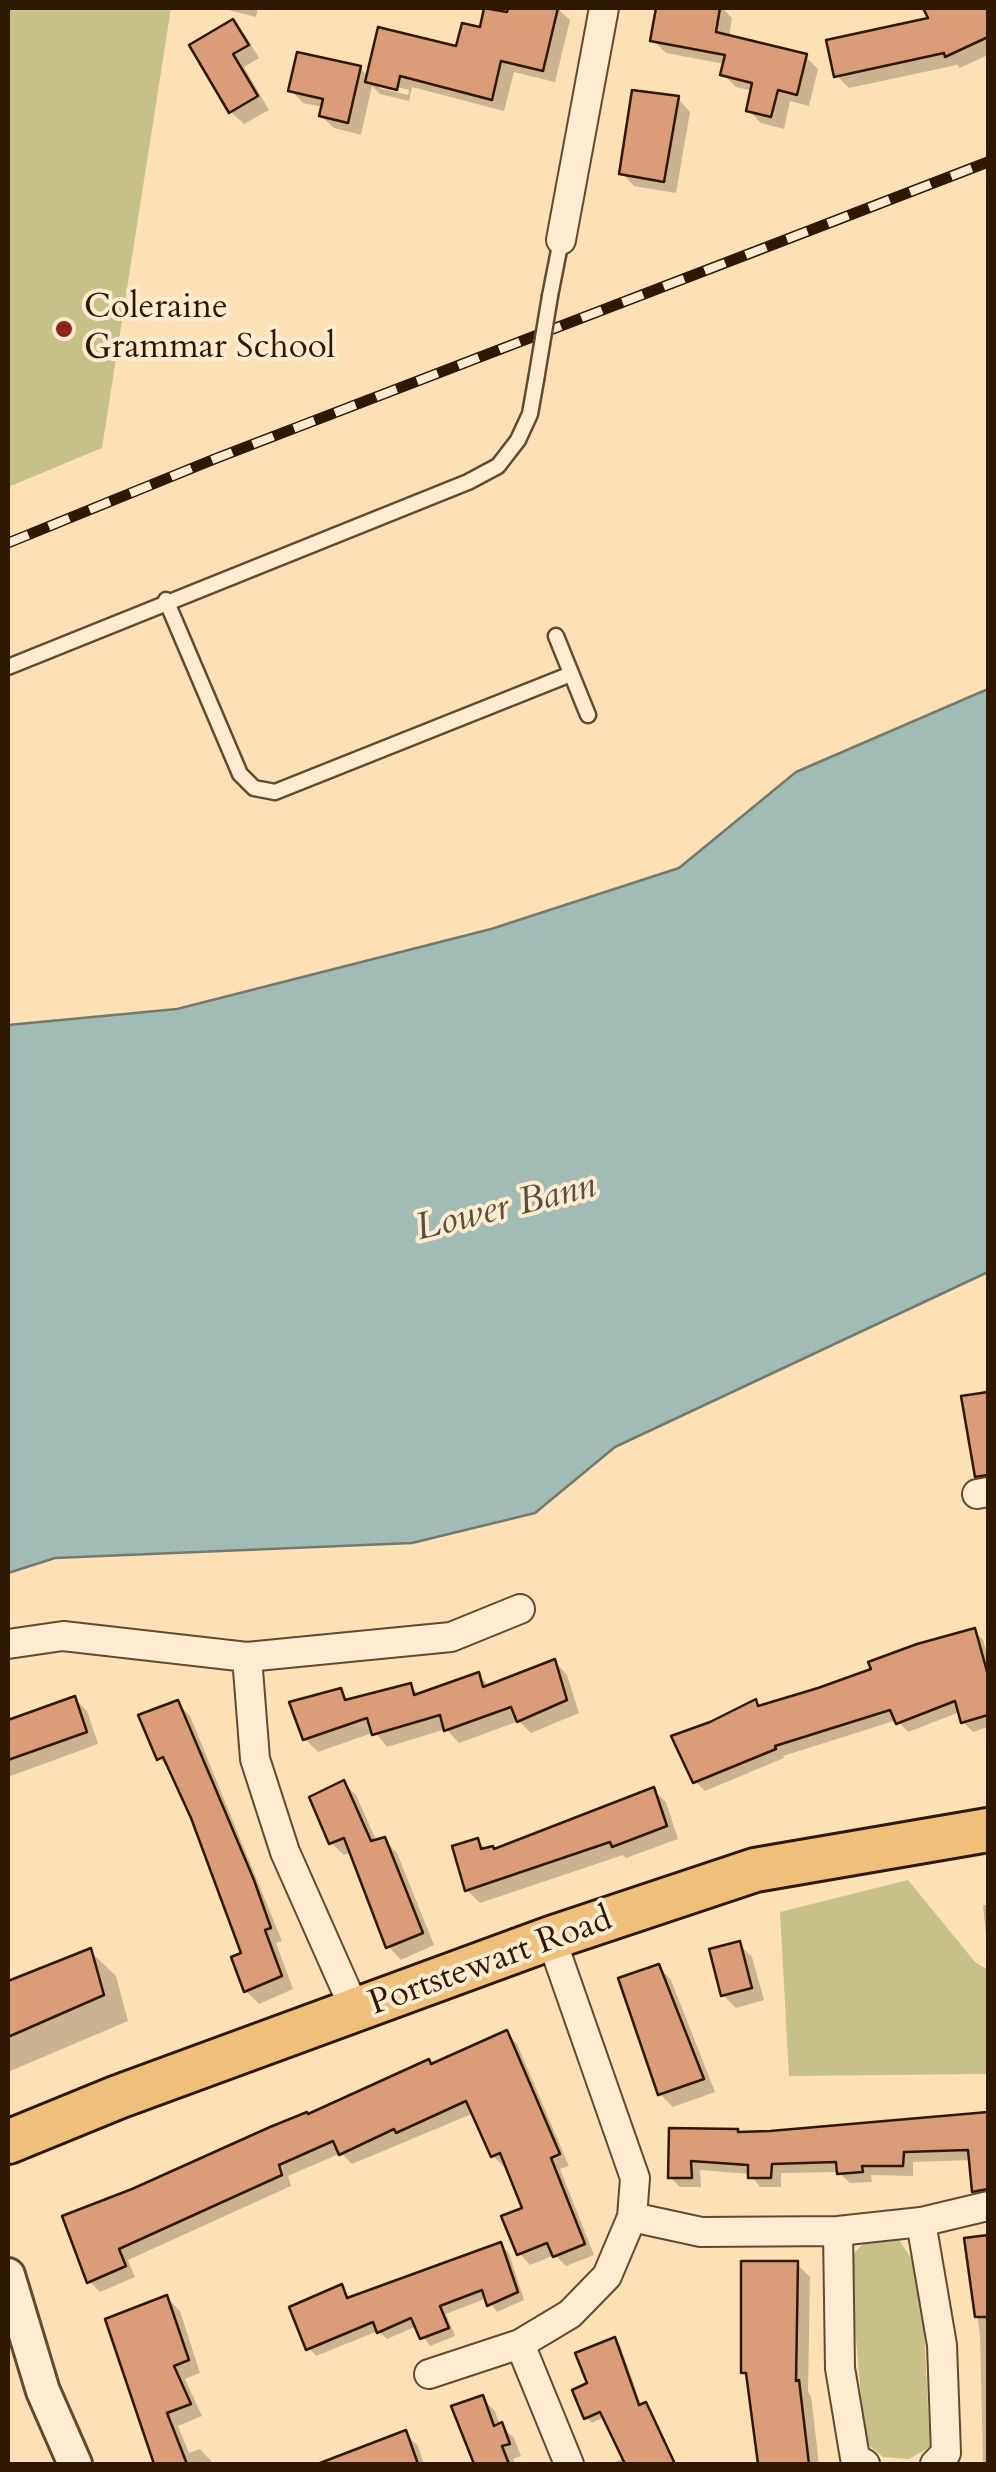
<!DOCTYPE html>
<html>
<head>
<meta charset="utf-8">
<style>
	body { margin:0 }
	#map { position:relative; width:996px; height:2472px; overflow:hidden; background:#fee0b7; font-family:Cardo,serif }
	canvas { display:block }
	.frame { position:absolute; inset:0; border:10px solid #2e1800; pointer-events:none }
</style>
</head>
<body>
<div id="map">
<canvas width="996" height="2472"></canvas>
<div class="frame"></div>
</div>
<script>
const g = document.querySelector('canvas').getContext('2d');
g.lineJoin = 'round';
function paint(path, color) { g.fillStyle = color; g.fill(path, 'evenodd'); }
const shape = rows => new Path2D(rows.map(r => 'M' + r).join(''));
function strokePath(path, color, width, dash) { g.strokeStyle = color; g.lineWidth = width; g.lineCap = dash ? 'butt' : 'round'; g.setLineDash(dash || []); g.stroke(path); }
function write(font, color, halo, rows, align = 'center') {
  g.font = font + ' Cardo,serif'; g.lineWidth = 8; g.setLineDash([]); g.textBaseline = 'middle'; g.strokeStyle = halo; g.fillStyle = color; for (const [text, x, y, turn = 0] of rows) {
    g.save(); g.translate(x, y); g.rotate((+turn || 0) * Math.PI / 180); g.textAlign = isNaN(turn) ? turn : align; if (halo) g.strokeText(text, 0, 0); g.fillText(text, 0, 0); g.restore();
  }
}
paint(shape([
	[8,8,171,8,102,448,8,487],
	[908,1880,975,1962,988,1970,988,2074,789,2076,780,1912],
	[872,2235,897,2237,921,2273,930,2447,909,2459,883,2457,865,2442,849,2258]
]), '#c6c089');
const water = shape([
	[988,689,988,1272,615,1447,535,1513,412,1543,55,1558,8,1573,8,1025,177,1009,491,929,679,868,796,772,988,689]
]);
paint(water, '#a1bcb5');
strokePath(water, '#737a6d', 2.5);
paint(shape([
	[220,8,270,8,269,10,258,8,256,17],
	[510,8,557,8,570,20,555,82,514,72,504,111,412,87,409,101,380,94,372,86,361,135,334,128,321,116,323,107,303,103,291,90,360,68,369,77,458,49,481,30,509,15],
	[379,83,409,90,408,95,379,88],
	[659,8,722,8,732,18,729,38,805,56,818,69,809,106,790,101,784,129,761,123,748,110,753,91,736,87,723,74,725,64,666,53,653,40],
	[926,8,965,8,968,14,988,8,988,55,960,68,957,65,849,88,836,75,931,20],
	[233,22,245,35,259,58,244,67,269,110,244,124,231,112],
	[678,99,690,112,676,193,634,186,622,173],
	[974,1631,983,1640,988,1658,988,1727,973,1732,963,1722,960,1712,908,1732,897,1720,783,1756,784,1758,705,1791,695,1781,711,1724,755,1702,761,1708,818,1691],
	[555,1662,567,1675,579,1713,531,1733,519,1721,459,1743,446,1729,387,1747,375,1732,318,1752,305,1739,340,1691,350,1701,411,1686,420,1696,478,1675,490,1687],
	[74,1698,87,1711,98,1744,8,1777,8,1721],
	[177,1703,190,1716,282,1941,276,1943,293,1989,259,2004,246,1991,245,1954,171,1770,159,1758],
	[344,1783,356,1795,377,1842,384,1840,397,1853,434,1945,401,1960,389,1947,352,1852,344,1855,331,1843],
	[653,1790,666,1802,678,1839,626,1858,623,1855,480,1903,467,1890,478,1841,487,1850,494,1851],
	[983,1905,988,1905,988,1956],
	[739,1944,752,1957,764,2000,736,2008,723,1995],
	[90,1951,116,1976,128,2021,8,2072,8,1984],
	[659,1967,671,1980,715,2092,673,2107,660,2094],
	[506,2033,517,2044,569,2166,560,2169,594,2255,566,2266,555,2255,530,2265,520,2254,525,2209,507,2165,504,2167,493,2156,474,2113,352,2164,341,2153,288,2176,291,2186,128,2260,135,2277,100,2292,89,2281,65,2218],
	[988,2115,988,2171,982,2172,970,2160,913,2162,913,2176,871,2175,872,2182,850,2183,838,2172,781,2173,781,2187,760,2187,750,2174,700,2170,701,2187,680,2187,670,2177,671,2130,770,2133],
	[988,2237,988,2464,983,2464,980,2335,967,2240],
	[501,2245,509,2253,524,2300,497,2312,487,2298,446,2314,455,2336,430,2346,417,2326,387,2339,378,2331,316,2356,309,2348,342,2287,351,2299],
	[797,2264,810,2277,808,2392,811,2396,819,2464,761,2464,750,2377,744,2372],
	[167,2298,180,2311,200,2373,185,2379,202,2416,178,2426,189,2453,200,2449,214,2464,155,2464,108,2321],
	[614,2340,620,2345,642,2407,645,2405,651,2411,676,2464,611,2464,624,2458,605,2417,592,2423,586,2417,591,2384],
	[482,2398,495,2411,500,2425,514,2438,521,2456,513,2459,515,2464,477,2464,454,2407],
	[405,2433,418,2446,424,2464,354,2464,350,2454]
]), '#0003');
const building = shape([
	[484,8,507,12,508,8,558,8,543,71,501,61,492,100,400,76,397,90,365,82,378,27,456,46,462,23,480,27,484,8],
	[656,8,720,8,716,32,807,54,797,95,778,90,771,117,746,111,752,83,720,75,725,55,650,41,656,8],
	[923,8,988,8,988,37,945,57,944,53,834,77,826,40,928,18,923,8],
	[233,19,249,45,233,54,258,96,229,113,189,45,233,19],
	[297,52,361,66,348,123,319,116,323,99,288,91,297,52],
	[632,90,679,96,664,182,619,174,632,90],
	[988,1392,988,1475,975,1477,961,1396,988,1392],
	[975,1628,988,1675,988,1715,961,1723,955,1701,896,1724,890,1710,775,1746,776,1749,693,1783,671,1736,710,1722,756,1699,758,1706,818,1688,871,1669,868,1662,917,1644,975,1628],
	[555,1659,567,1700,517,1722,511,1707,444,1731,440,1715,372,1735,367,1718,303,1740,289,1702,341,1688,345,1700,411,1683,414,1695,479,1672,483,1687,555,1659],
	[75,1696,87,1732,8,1760,8,1720,75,1696],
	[178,1700,254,1880,271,1928,265,1930,282,1976,244,1992,231,1957,241,1953,191,1818,163,1757,157,1760,138,1715,178,1700],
	[344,1780,371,1841,385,1837,423,1933,386,1948,344,1838,329,1844,309,1797,344,1780],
	[654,1787,667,1826,612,1847,610,1842,465,1891,452,1846,478,1838,481,1849,493,1846,494,1849,654,1787],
	[740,1941,752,1988,721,1996,709,1949,740,1941],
	[91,1948,104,1995,8,2037,8,1981,91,1948],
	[659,1964,704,2079,658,2095,618,1978,659,1964],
	[507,2030,560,2154,551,2158,585,2244,553,2257,547,2243,517,2255,501,2216,522,2208,500,2153,491,2157,466,2101,396,2133,394,2129,339,2155,333,2141,279,2165,282,2175,119,2249,126,2266,87,2283,62,2216,132,2189,270,2127,307,2112,308,2114,429,2059,431,2064,507,2030],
	[988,2112,988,2189,972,2192,968,2150,904,2152,903,2166,862,2166,863,2172,837,2174,836,2162,772,2164,771,2178,748,2178,748,2165,691,2161,692,2178,668,2178,669,2128,738,2129,738,2132,770,2131,988,2112],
	[988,2235,988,2317,975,2317,964,2238,988,2235],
	[501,2242,518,2292,487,2306,482,2290,440,2306,449,2328,420,2339,411,2318,377,2333,373,2322,306,2350,289,2307,342,2284,347,2298,501,2242],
	[741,2261,798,2261,796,2381,799,2380,809,2464,758,2464,746,2373,741,2373,741,2261],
	[167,2295,189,2360,174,2366,191,2404,167,2413,187,2464,154,2464,105,2319,167,2295],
	[615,2337,639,2405,646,2402,675,2464,625,2464,600,2412,584,2419,572,2390,587,2383,575,2353,615,2337],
	[483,2395,494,2426,502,2422,510,2444,502,2446,509,2464,474,2464,451,2406,483,2395],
	[406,2430,418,2464,321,2464,320,2463,406,2430]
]);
paint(building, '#da9c79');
strokePath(building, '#2e1800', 2.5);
const service = shape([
	[550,296,561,240],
	[166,600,240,774,254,788,275,792,571,674],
	[556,636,588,715],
	[8,667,468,482,498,466,518,440,530,414,536,380]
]);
const minor = shape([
	[561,240,604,8],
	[977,1494,988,1492],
	[8,1644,63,1636,247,1657,451,1637,520,1609],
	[247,1657,255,1759,285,1852,356,2012],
	[632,2217,701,2232,838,2231,921,2222,988,2206],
	[921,2222,942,2345,946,2453,935,2464],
	[838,2231,840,2368,855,2458,865,2464],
	[520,2344,569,2464],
	[429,2374,520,2344,570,2314,607,2276,632,2217,635,2178,551,1938]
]);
const tertiary = shape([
	[8,2275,43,2391,75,2464]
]);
const primary = shape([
	[8,2142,118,2097,551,1938,755,1870,988,1830]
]);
strokePath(service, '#624a2e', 19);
strokePath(minor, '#624a2e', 32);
strokePath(tertiary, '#624a2e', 38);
strokePath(primary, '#2e1800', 48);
strokePath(service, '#feebd0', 14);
strokePath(minor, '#feebd0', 28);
strokePath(tertiary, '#feebd0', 32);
strokePath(primary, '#efc07c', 42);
const rail = shape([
	[8,543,217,458,988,162]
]);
strokePath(rail, '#2e1800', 11);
strokePath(rail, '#feebd0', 8, [22]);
const serviceBridge = shape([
	[536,380,550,296]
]);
strokePath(serviceBridge, '#624a2e', 19, []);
strokePath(serviceBridge, '#feebd0', 14);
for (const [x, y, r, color] of [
	[64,329,10,"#8f2418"]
]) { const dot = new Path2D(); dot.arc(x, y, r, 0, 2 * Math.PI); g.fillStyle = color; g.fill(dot); strokePath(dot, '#feebd0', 4); }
write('35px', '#2e1800', '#feebd0', [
	["Coleraine",84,309],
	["Grammar School",84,349]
], 'left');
write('35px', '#2e1800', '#feebd0', [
	["Portstewart Road",491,1963,-20]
]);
write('italic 38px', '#56513f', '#feebd0', [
	["Lower Bann",506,1209,-14]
]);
</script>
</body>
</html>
